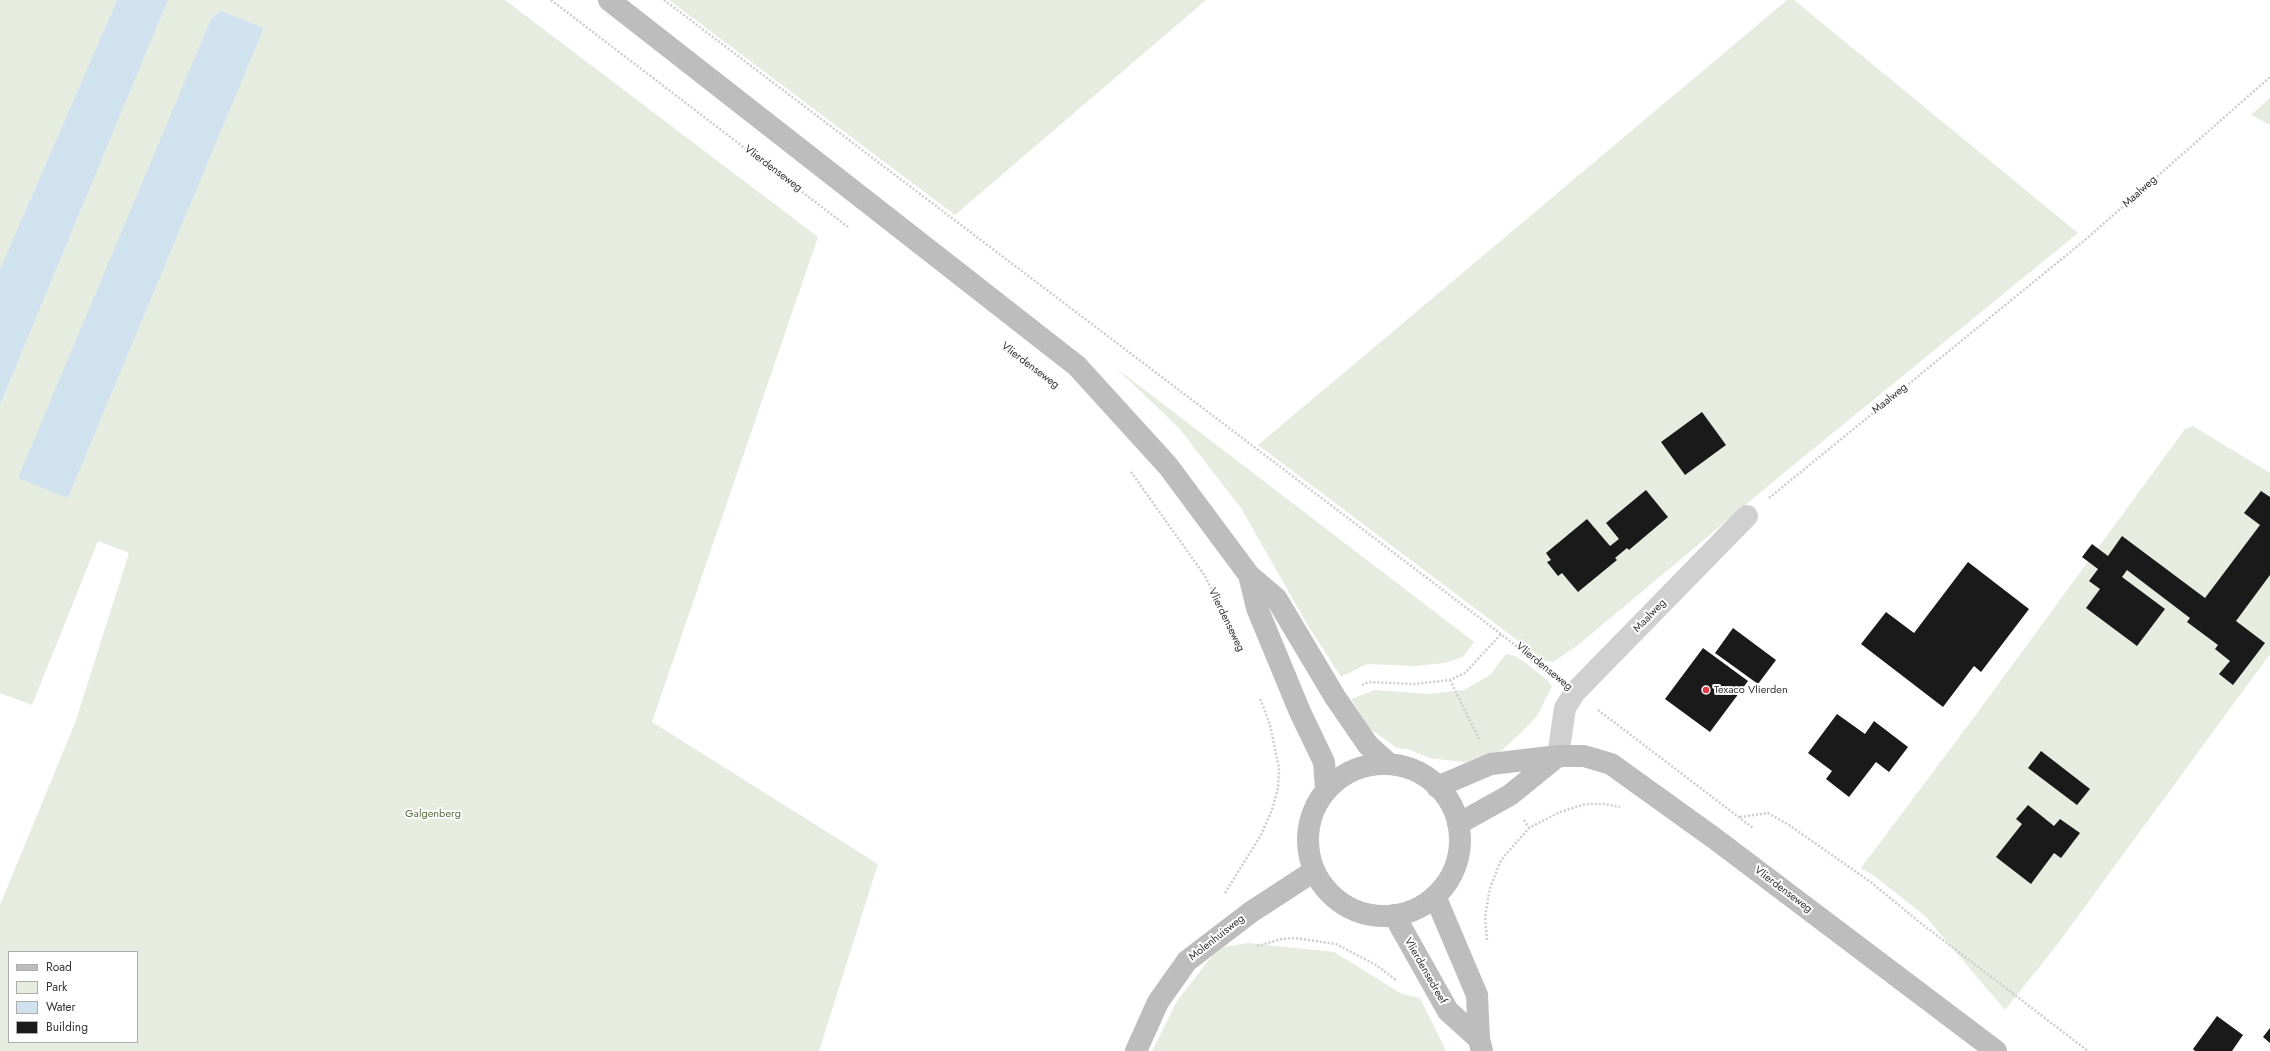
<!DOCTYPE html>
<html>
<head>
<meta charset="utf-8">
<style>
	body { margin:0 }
	#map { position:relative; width:2270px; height:1051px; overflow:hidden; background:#fff; font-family:Jost,sans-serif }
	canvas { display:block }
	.legend { position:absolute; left:8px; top:951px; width:130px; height:92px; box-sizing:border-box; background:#fff; border:1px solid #adadad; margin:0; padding:5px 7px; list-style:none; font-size:12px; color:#333 }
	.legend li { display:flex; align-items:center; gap:8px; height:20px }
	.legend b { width:20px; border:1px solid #adadad }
</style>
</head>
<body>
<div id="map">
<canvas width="2270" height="1051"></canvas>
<ul class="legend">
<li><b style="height:5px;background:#bdbdbd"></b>Road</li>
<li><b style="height:11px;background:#e6ecdf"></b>Park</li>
<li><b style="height:11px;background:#cfe2ee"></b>Water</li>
<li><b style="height:11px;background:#1a1a1a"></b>Building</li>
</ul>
</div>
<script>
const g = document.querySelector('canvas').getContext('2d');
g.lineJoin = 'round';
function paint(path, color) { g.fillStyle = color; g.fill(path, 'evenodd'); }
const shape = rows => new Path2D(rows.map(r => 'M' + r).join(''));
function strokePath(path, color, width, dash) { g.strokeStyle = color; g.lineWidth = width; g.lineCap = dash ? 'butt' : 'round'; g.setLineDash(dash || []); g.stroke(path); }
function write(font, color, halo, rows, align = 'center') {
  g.font = font + ' Jost,sans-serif'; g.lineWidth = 4; g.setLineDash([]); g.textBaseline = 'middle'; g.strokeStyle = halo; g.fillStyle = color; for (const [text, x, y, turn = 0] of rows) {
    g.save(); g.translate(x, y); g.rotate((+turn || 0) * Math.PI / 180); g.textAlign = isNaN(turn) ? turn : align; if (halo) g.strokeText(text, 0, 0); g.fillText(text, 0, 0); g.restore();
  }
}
paint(shape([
	[0,0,117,0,0,269],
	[168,0,505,0,818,237,652,722,878,864,819,1051,0,1051,0,905,75,723,129,553,98,541,32,705,0,693,0,405],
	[221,11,264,28,68,498,128,220,211,19],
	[9,952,137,952,137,1042,9,1042],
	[669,0,1206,0,955,215],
	[1787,0,1794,0,2078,233,1785,472,1578,645,1553,662,1545,661,1258,445],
	[2270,98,2270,125,2251,115],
	[1116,368,1474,642,1463,657,1444,663,1416,666,1367,664,1341,677,1307,624,1241,508,1179,428],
	[2193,426,2270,473,2270,654,2056,946,2005,1010,1925,916,1873,875,1861,868,1975,716,2185,429],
	[1506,654,1515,656,1523,661,1546,679,1552,686,1537,716,1522,732,1501,751,1470,763,1430,758,1407,749,1397,748,1369,728,1351,699,1375,690,1428,694,1464,690,1490,675],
	[1248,943,1334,952,1402,994,1420,998,1446,1051,1152,1051,1177,1001,1212,956,1224,947]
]), '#e6ecdf');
paint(shape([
	[117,0,168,0,0,405,0,269],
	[221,11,264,28,68,498,18,478,211,19]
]), '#cfe2ee');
paint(shape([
	[1702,412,1726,445,1685,475,1661,442],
	[1646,490,1668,517,1629,550,1627,548,1615,558,1617,560,1578,592,1562,573,1558,576,1547,562,1551,560,1546,553,1587,519,1610,546,1619,539,1606,523],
	[2261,491,2270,497,2270,575,2236,621,2265,643,2233,685,2219,674,2230,661,2215,649,2218,645,2187,622,2190,618,2127,570,2122,577,2165,609,2137,646,2086,608,2100,589,2089,581,2098,569,2082,557,2092,544,2108,556,2122,536,2205,598,2260,525,2244,513],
	[1968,562,2029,609,1981,672,1974,666,1943,707,1861,644,1886,612,1914,633],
	[1733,628,1776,660,1758,684,1715,653],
	[1703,648,1748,681,1710,732,1665,699],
	[1837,714,1865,734,1874,721,1908,747,1889,772,1876,762,1849,797,1826,779,1832,771,1808,753],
	[2041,751,2090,789,2077,805,2028,768],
	[2028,805,2054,826,2060,819,2080,833,2061,858,2054,853,2031,884,1996,857,2022,824,2016,819],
	[2217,1016,2243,1035,2232,1051,2195,1051,2193,1049],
	[2270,1028,2270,1043,2263,1037]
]), '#1a1a1a');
strokePath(shape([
	[551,0,848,227],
	[664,0,1501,634,1553,675],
	[1131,472,1205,576,1234,635],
	[1769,498,2085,240,2270,77],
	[1450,680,1479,739],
	[1362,685,1369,682,1414,684,1450,680,1465,673,1501,634],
	[1598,710,1753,828],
	[1740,817,1768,813,1789,825,1872,883,1918,921,2088,1051],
	[1524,820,1529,828],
	[1225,893,1261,835,1272,810,1278,788,1279,768,1270,725,1260,698],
	[1487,940,1485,917,1490,888,1501,860,1529,828,1560,812,1586,804,1604,804,1620,807],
	[1257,946,1282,939,1295,938,1336,944,1376,965,1396,980]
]), '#cdcdcd', 2.5, [2, 2]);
strokePath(shape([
	[1558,756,1565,708,1575,692,1747,516]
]), '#d0d0d0', 22);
strokePath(shape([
	[609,0,1077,366,1168,466,1249,575,1276,598,1335,697,1368,745,1389,764],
	[1249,575,1257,608,1300,712,1324,762,1326,789],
	'1308 840a76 76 0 1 1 152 0a76 76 0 1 1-152 0Z',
	[1437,787,1491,764,1558,756,1584,756,1611,764,1714,838,1996,1051],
	[1458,824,1510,795,1558,756],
	[1435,896,1477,995,1479,1039,1482,1051],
	[1394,915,1448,1011,1479,1039],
	[1136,1051,1158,1002,1187,961,1251,912,1314,871]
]), '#bdbdbd', 22);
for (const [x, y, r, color] of [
	[1706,690,4,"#e63946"]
]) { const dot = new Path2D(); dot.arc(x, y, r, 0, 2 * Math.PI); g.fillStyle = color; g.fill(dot); strokePath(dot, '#fff', 1.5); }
write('11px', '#333', '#fff', [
	["Vlierdenseweg",773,169,37],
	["Maalweg",2140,192,-42],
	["Vlierdenseweg",1030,366,37],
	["Maalweg",1890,399,-39],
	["Maalweg",1650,616,-46],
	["Vlierdenseweg",1226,620,64],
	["Vlierdenseweg",1544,667,39],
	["Vlierdenseweg",1783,890,37],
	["Molenhuisweg",1217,938,-38],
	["Vlierdensedreef",1425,971,60]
]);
write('11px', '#333', '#fff', [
	["Texaco Vlierden",1714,690]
], 'left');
write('11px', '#56703f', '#fff', [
	["Galgenberg",433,814]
]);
</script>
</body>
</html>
